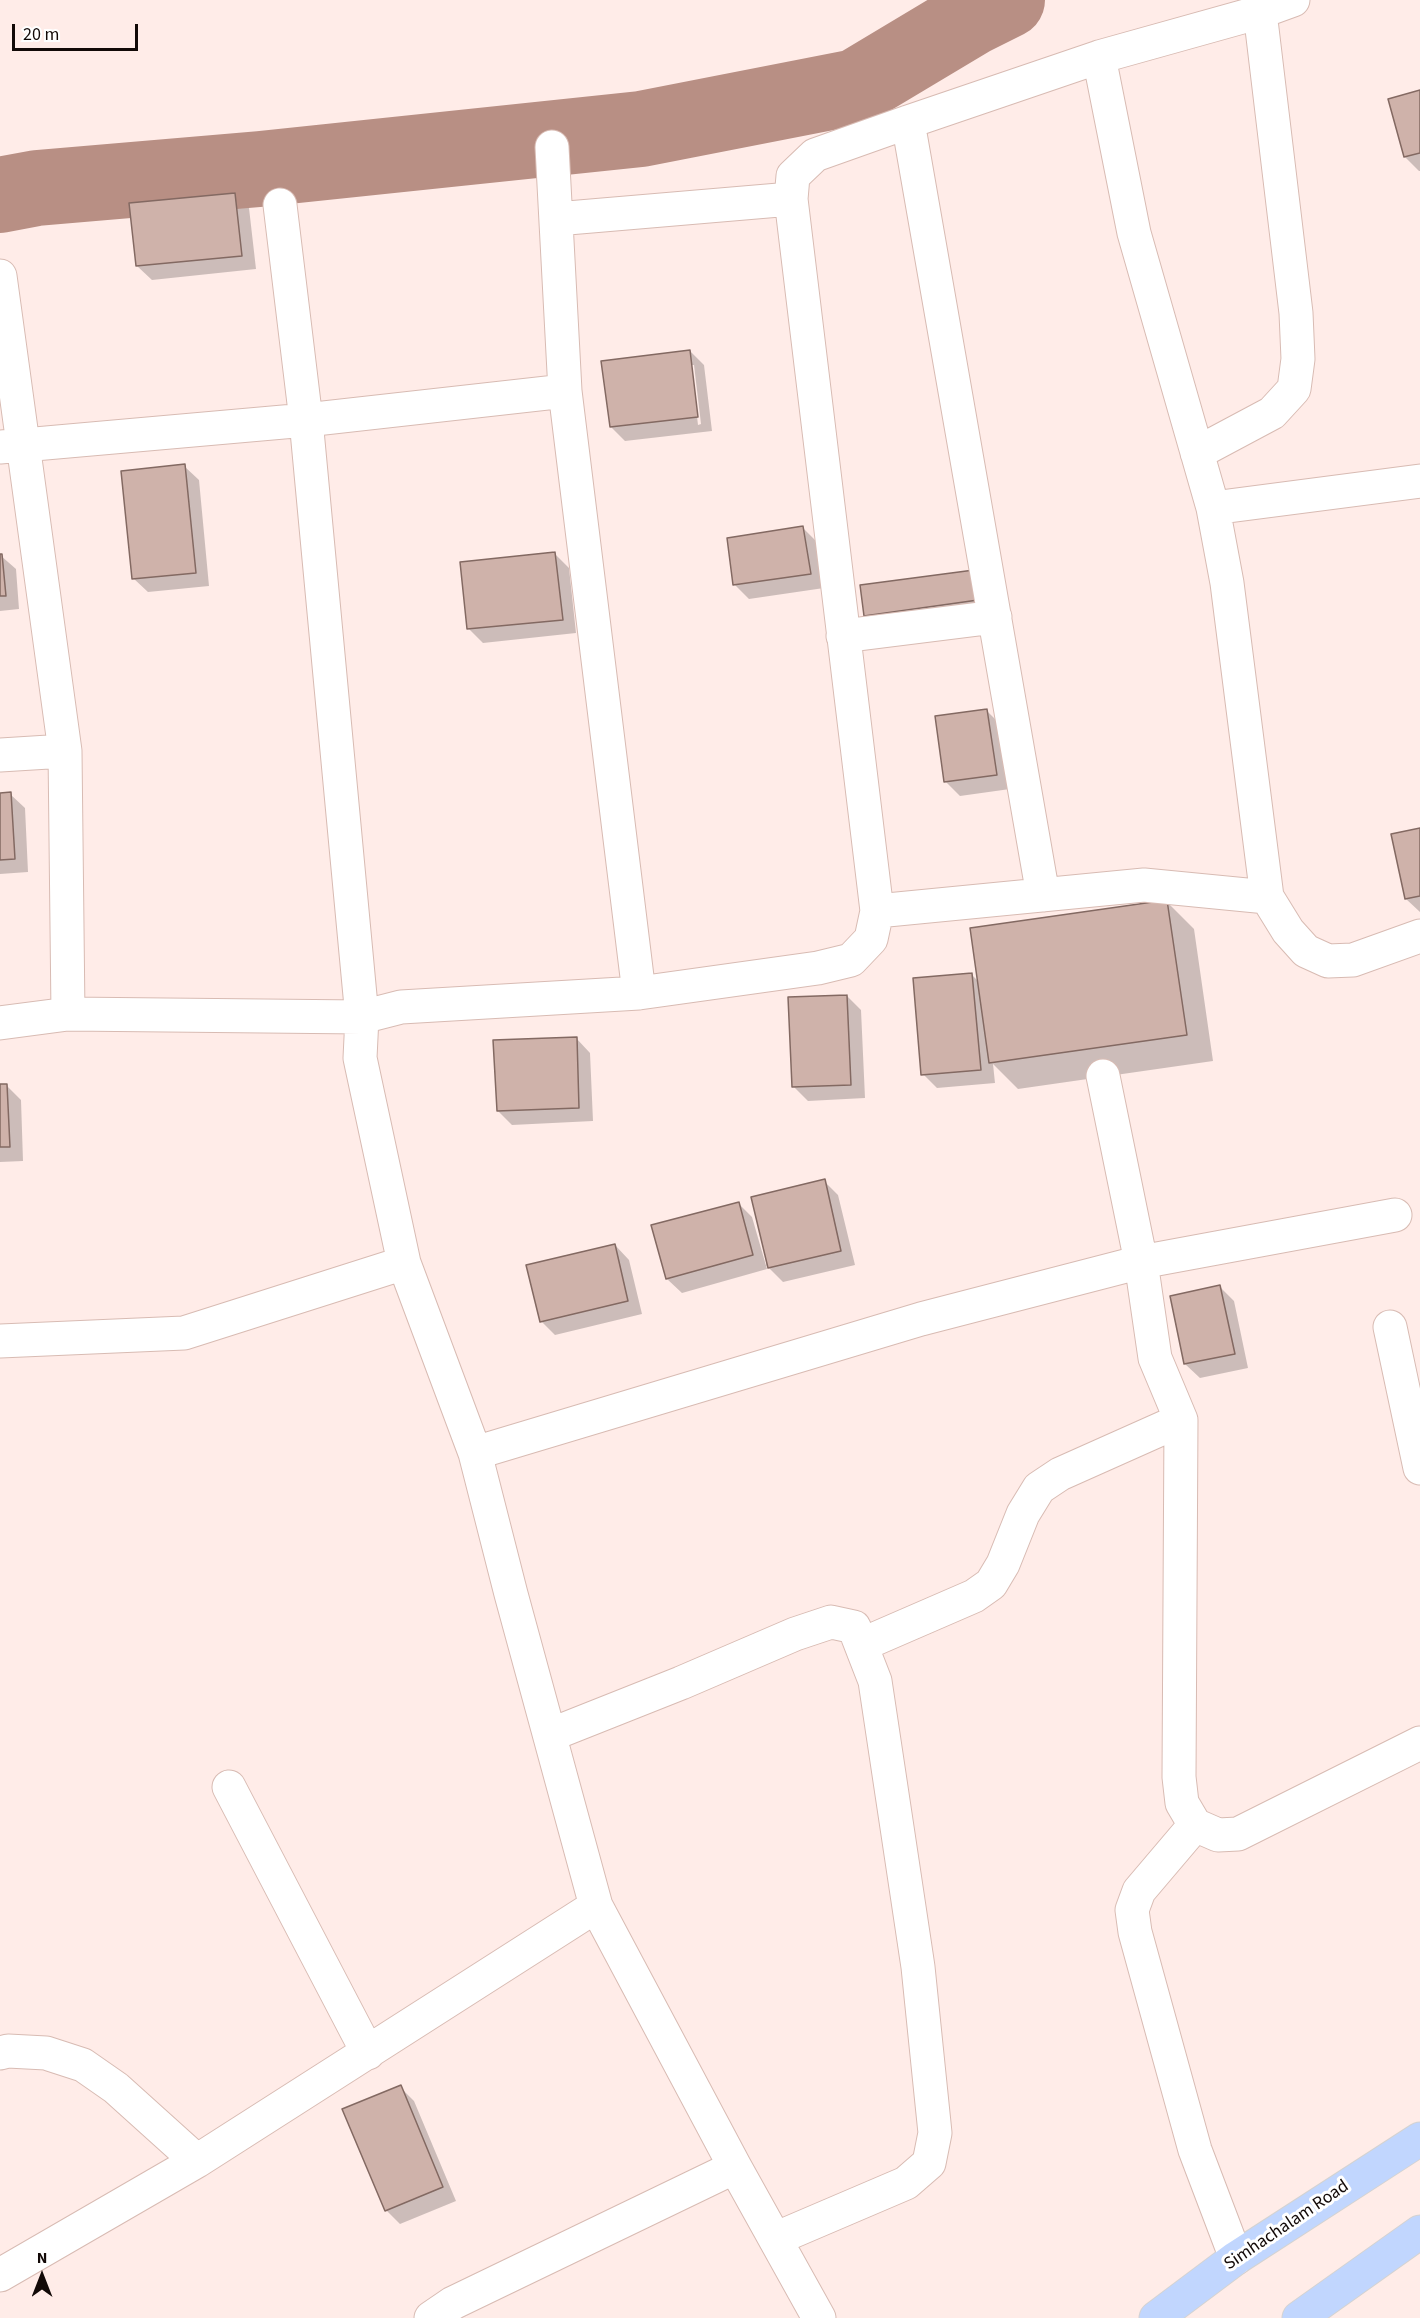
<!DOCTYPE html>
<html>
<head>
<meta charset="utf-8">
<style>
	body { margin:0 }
	#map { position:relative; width:1420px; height:2318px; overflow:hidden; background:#ffece8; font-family:"Source Sans 3",sans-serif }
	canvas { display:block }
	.north { position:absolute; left:12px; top:2246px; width:60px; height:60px; -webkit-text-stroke:4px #fff; paint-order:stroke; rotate:0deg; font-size:16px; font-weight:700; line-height:24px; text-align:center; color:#120907 }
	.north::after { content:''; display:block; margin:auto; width:21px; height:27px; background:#120907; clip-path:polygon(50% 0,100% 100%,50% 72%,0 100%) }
	.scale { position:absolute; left:12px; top:24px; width:126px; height:27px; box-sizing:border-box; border:3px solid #120907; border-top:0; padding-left:8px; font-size:18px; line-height:21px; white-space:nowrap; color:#120907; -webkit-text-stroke:4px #fff; paint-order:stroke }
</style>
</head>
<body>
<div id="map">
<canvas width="1420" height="2318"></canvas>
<div class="north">N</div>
<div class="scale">20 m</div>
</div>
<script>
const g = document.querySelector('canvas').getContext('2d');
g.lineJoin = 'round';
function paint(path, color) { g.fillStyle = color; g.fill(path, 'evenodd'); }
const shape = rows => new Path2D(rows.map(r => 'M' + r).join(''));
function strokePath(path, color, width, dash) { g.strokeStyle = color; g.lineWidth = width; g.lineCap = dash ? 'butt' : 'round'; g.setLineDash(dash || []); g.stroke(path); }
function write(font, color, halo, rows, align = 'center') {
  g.font = font + ' "Source Sans 3",sans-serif'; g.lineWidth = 6; g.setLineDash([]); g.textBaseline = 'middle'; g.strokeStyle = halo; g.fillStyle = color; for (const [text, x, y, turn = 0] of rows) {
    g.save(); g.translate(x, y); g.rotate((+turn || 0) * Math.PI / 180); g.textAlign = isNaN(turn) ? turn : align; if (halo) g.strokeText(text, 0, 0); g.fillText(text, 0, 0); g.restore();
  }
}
paint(shape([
	[1420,92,1420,171,1419,171,1405,157],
	[235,194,249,208,256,269,152,280,137,266],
	[690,351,704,365,712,431,625,441,611,427],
	[691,365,694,365,701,424,698,425],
	[184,466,199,480,209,586,148,592,133,578],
	[803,528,817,542,824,588,749,599,735,585],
	[555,554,569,568,576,633,483,643,469,629],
	[0,555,16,569,19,609,0,611],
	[987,586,992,614,880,630,866,615],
	[987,711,1001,725,1010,789,960,796,946,782],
	[0,794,10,794,25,808,28,872,0,874],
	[1420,830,1420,912,1406,899],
	[1167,902,1194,929,1213,1061,1018,1089,993,1064,995,1083,937,1088,923,1074,972,975,979,982],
	[847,996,861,1010,865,1098,808,1101,794,1087],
	[576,1038,590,1053,593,1121,512,1125,498,1111],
	[6,1085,21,1100,23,1161,0,1162,0,1086],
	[824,1181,838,1195,855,1265,783,1282,766,1265],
	[738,1203,752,1217,767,1269,682,1293,667,1279,653,1227],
	[615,1245,629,1260,642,1314,555,1335,541,1321],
	[1220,1287,1234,1301,1248,1368,1200,1378,1185,1364],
	[400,2087,414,2101,456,2201,400,2224,386,2210]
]), '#0003');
strokePath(shape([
	[0,195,37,188,260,169,641,129,856,87,973,17,1007,0]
]), '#b88f84', 76);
const building = shape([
	[1420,90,1420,153,1404,157,1388,99,1420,90],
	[235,193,242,256,136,266,129,203,235,193],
	[690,350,698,417,610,427,601,361,690,350],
	[185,464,196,573,132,579,121,471,185,464],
	[803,526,811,574,733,585,727,538,803,526],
	[555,552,563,620,467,629,460,562,555,552],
	[0,554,2,554,6,596,0,596,0,554],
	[974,570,978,600,864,616,860,585,974,570],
	[987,709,997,775,944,782,935,716,987,709],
	[11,792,15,859,0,860,0,793,11,792],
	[1420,828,1420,896,1405,899,1391,834,1420,828],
	[1167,900,1187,1035,989,1063,970,928,1167,900],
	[972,973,981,1070,921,1075,913,978,972,973],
	[847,995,851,1085,792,1087,788,997,847,995],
	[577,1037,579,1108,497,1111,493,1040,577,1037],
	[0,1084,7,1084,10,1147,0,1147,0,1084],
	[825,1179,841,1251,768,1268,751,1197,825,1179],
	[739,1202,753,1255,666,1279,651,1225,739,1202],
	[615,1244,628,1301,540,1322,526,1265,615,1244],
	[1220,1285,1235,1354,1184,1364,1170,1296,1220,1285],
	[401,2085,443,2187,385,2211,342,2109,401,2085]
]);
paint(building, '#cfb2aa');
strokePath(building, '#836962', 1.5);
const minor = shape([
	[1099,57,1134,233,1213,508,1227,583,1267,897,1288,931,1306,951,1328,961,1353,960,1420,936],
	[908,122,1043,895],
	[552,147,565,391],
	[556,219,791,199],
	[0,276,65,751,68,1014,362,1017,306,420,280,205],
	[0,447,306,420,565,391,639,993],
	[1197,453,1272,413,1294,389,1298,359,1296,313,1260,12],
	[1213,508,1420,481],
	[843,636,995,617],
	[0,755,65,751],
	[877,911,1144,885,1267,897],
	[0,1023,68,1014],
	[1103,1076,1141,1262,1155,1358,1181,1420,1179,1777,1182,1803,1195,1825,1218,1835,1238,1834,1420,1743],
	[1390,1327,1420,1468],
	[0,1341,184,1333,404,1263],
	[475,1453,921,1319,1141,1262,1395,1215],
	[861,1645,974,1596,991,1584,1003,1564,1023,1514,1039,1488,1060,1474,1181,1420],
	[550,1735,681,1683,795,1634,831,1622,854,1627,875,1681,918,1967,935,2133,929,2163,906,2183,775,2239],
	[229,1787,368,2053],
	[1195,1825,1139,1891,1132,1910,1135,1932,1195,2150,1236,2258],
	[0,2053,8,2051,46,2053,83,2065,116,2088,197,2161],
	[0,2275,197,2161,596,1906],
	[431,2318,453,2303,735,2167],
	[819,2318,735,2167,596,1906,511,1594,475,1453,404,1263,360,1058,362,1017,401,1007,639,993,818,968,851,960,871,939,877,911,791,199,793,176,815,155,908,122,1099,57,1260,12,1293,0]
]);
const major = shape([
	[1156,2318,1236,2258,1420,2139],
	[1299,2318,1420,2232]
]);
strokePath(minor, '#d8bbb3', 35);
strokePath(major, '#d4d3d2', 35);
strokePath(minor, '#fff', 33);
strokePath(major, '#c1d6fe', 33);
write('18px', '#120907', '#fff', [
	["Simhachalam Road",1287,2226,-34]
]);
</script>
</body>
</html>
